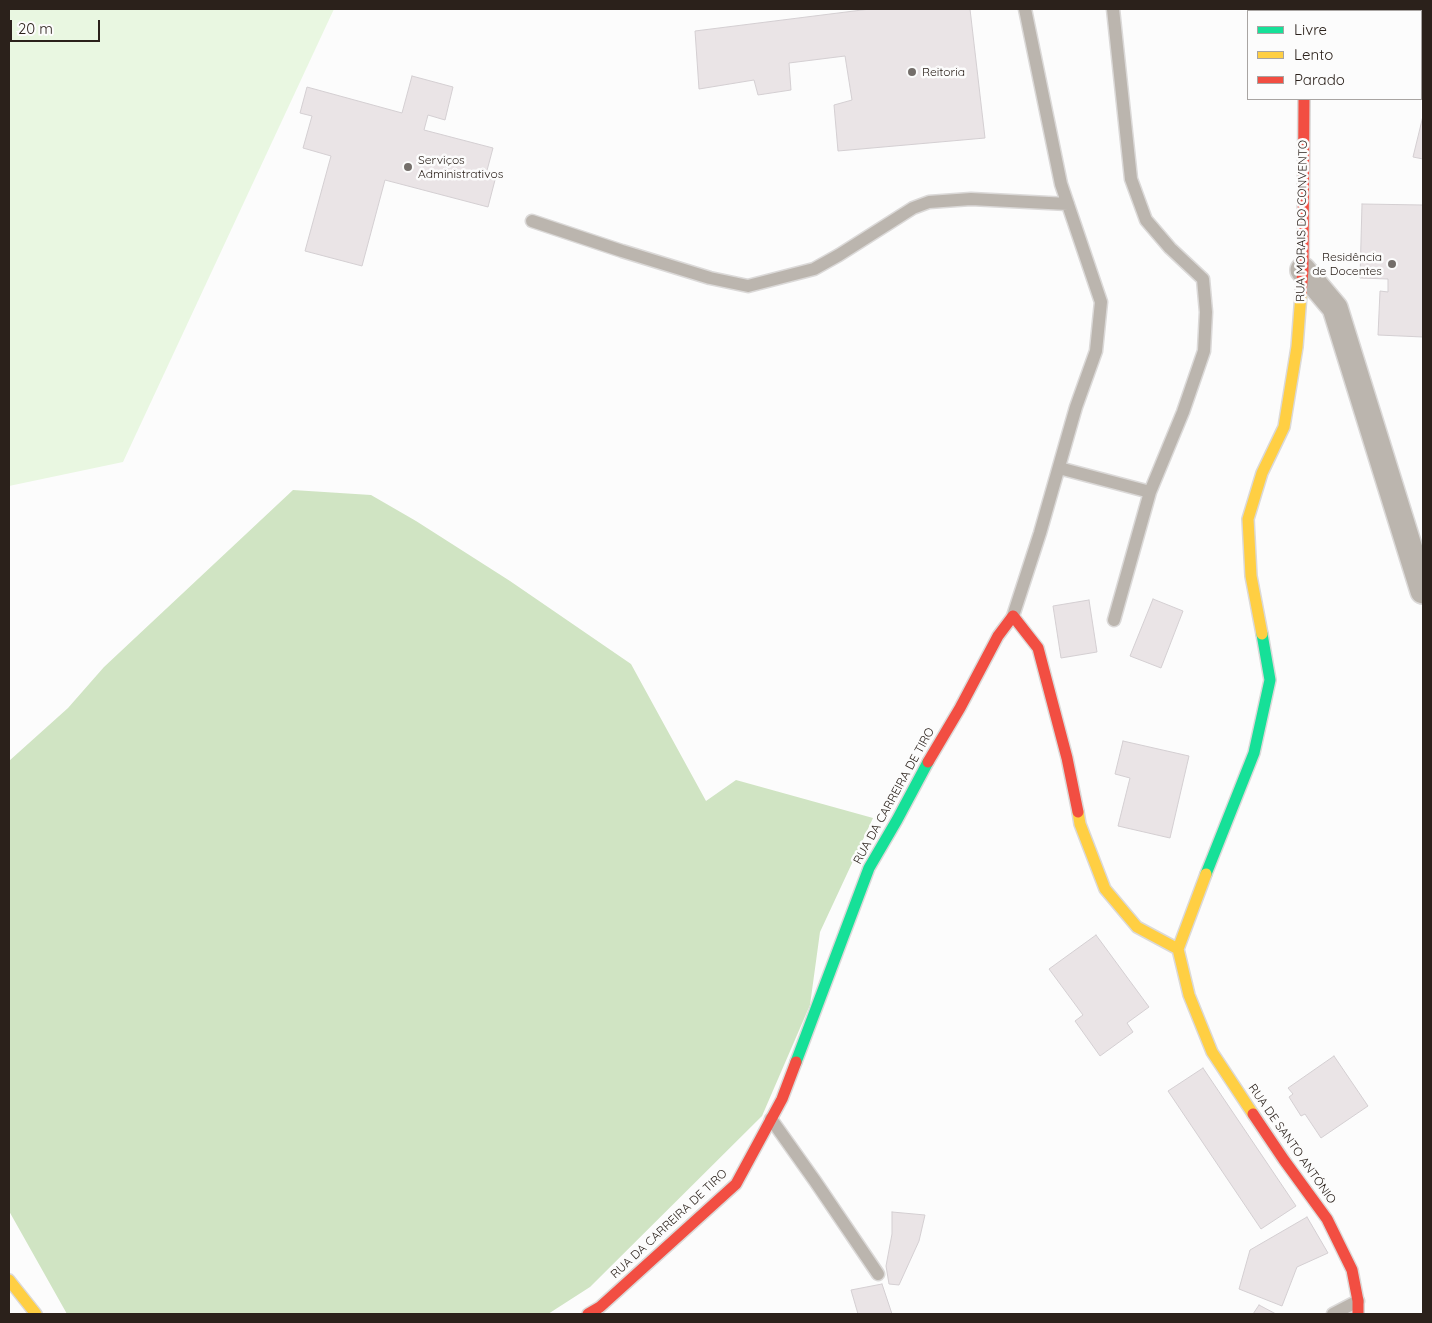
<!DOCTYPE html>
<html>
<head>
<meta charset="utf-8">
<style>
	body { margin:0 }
	#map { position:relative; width:1432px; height:1323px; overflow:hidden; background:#fcfcfc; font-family:Quicksand,sans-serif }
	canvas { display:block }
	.frame { position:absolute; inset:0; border:10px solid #2b211b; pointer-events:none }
	.legend { position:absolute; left:1247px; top:10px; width:175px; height:90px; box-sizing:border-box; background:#fcfcfc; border:1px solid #a8a4a2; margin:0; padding:6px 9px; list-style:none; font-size:15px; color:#2b211b }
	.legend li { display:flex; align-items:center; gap:10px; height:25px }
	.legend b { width:25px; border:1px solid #a8a4a2 }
	.scale { position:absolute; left:10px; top:20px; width:90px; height:22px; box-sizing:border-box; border:2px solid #2b211b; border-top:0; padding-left:6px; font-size:15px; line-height:18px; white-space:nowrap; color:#2b211b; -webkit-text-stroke:4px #fcfcfc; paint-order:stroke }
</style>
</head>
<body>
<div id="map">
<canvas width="1432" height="1323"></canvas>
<div class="frame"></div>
<ul class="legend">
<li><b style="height:6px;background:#16e098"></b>Livre</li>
<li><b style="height:6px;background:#ffcf43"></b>Lento</li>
<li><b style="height:6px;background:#f24e42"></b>Parado</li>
</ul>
<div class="scale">20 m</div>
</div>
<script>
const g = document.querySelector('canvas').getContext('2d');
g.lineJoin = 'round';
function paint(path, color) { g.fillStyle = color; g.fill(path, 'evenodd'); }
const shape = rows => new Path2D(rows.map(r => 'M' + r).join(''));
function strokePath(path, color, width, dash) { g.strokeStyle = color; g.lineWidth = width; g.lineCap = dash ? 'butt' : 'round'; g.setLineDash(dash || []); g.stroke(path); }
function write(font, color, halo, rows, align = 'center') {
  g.font = font + ' Quicksand,sans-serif'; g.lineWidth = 5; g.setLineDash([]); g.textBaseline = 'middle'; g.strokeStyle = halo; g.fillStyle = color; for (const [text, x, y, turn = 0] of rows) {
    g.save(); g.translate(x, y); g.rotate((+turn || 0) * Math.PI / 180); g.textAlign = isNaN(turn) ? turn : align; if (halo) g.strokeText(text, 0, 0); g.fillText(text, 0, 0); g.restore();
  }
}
paint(shape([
	[9,9,334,9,123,462,9,486]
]), '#e9f7e1');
paint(shape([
	[293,490,371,495,416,521,510,581,631,664,706,801,736,780,873,818,820,932,810,1005,762,1116,590,1287,548,1314,67,1314,9,1211,9,761,68,708,104,667]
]), '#d0e4c3');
const building = shape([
	[870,9,970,9,985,138,838,151,834,105,852,100,845,56,789,63,791,90,758,95,754,80,699,89,695,31,870,9],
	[1338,9,1423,9,1423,68,1421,70,1421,11,1338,11,1338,9],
	[412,76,453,87,445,120,428,115,424,130,493,148,485,178,495,180,488,207,385,180,362,266,305,251,331,156,303,148,312,116,300,113,307,87,402,113,412,76],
	[1423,116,1423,159,1413,157,1423,116],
	[1362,204,1423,205,1423,337,1378,335,1380,291,1388,292,1388,279,1360,278,1362,204],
	[1153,599,1183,611,1161,668,1130,656,1153,599],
	[1089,600,1097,652,1061,658,1053,606,1089,600],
	[1123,741,1189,756,1170,838,1118,826,1130,778,1115,774,1123,741],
	[1096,935,1149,1007,1127,1023,1133,1032,1100,1056,1075,1021,1083,1015,1049,969,1096,935],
	[1334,1056,1368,1106,1321,1138,1305,1114,1301,1116,1289,1097,1293,1094,1288,1088,1334,1056],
	[1203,1068,1296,1206,1261,1229,1168,1091,1203,1068],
	[892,1212,925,1215,919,1241,899,1285,889,1284,886,1266,892,1234,892,1212],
	[1307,1217,1328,1253,1297,1267,1282,1306,1239,1289,1250,1250,1307,1217],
	[882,1284,892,1314,858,1314,851,1290,882,1284],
	[1259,1305,1276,1314,1253,1314,1259,1305]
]);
paint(building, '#eae4e6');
strokePath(building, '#d4cfd2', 1);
const lane = shape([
	[1113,9,1131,179,1146,220,1170,248,1203,279,1206,312,1204,351,1183,412,1150,492,1114,620],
	[532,221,622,251,710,278,748,286,814,269,839,255,913,208,929,202,971,199,1068,204],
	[1059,468,1150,492],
	[1013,616,1040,533,1076,407,1096,351,1101,302,1061,184,1025,9],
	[771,1119,815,1181,878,1274],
	[1333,1314,1358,1301]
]);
const street = shape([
	[1306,11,1306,9],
	[1303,270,1335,308,1423,591]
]);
const fast = shape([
	[1206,874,1254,753,1270,680,1262,634],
	[796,1062,869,868,897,820,928,762]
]);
const slow = shape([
	[1262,634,1251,576,1248,519,1262,473,1284,427,1297,347,1301,294],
	[1078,812,1080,824,1105,889,1137,927,1178,949],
	[1206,874,1178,949,1189,995,1212,1052,1253,1114],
	[9,1280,36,1314]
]);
const jam = shape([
	[1301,294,1303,270,1304,99],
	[928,762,960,708,998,636,1013,616,1038,648,1067,758,1078,812],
	[1253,1114,1284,1160,1327,1219,1352,1270,1358,1301,1358,1314],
	[588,1314,600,1307,736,1184,782,1099,796,1062]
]);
strokePath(lane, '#dbd9d8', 15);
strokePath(street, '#dbd9d8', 28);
strokePath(fast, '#dbd9d8', 14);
strokePath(slow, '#dbd9d8', 14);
strokePath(jam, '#dbd9d8', 14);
strokePath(lane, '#bbb5ae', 12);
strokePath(street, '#bbb5ae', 25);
strokePath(fast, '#16e098', 11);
strokePath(slow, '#ffcf43', 11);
strokePath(jam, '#f24e42', 11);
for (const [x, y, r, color] of [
	[912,72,5,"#746e6a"],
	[408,167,5,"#746e6a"],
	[1392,264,5,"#746e6a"]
]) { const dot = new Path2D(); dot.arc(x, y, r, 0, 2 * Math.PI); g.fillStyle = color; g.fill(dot); strokePath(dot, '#fcfcfc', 2); }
write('12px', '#2b211b', '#fcfcfc', [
	["Reitoria",922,72],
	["Serviços",418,160],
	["Administrativos",418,174],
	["Residência",1382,257,"right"],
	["de Docentes",1382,271,"right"]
], 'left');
write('12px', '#2b211b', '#fcfcfc', [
	["RUA MORAIS DO CONVENTO",1302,221,-89],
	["RUA DA CARREIRA DE TIRO",894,796,-61],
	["RUA DE SANTO ANTÓNIO",1292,1144,55],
	["RUA DA CARREIRA DE TIRO",669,1224,-43]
]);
</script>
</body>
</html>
